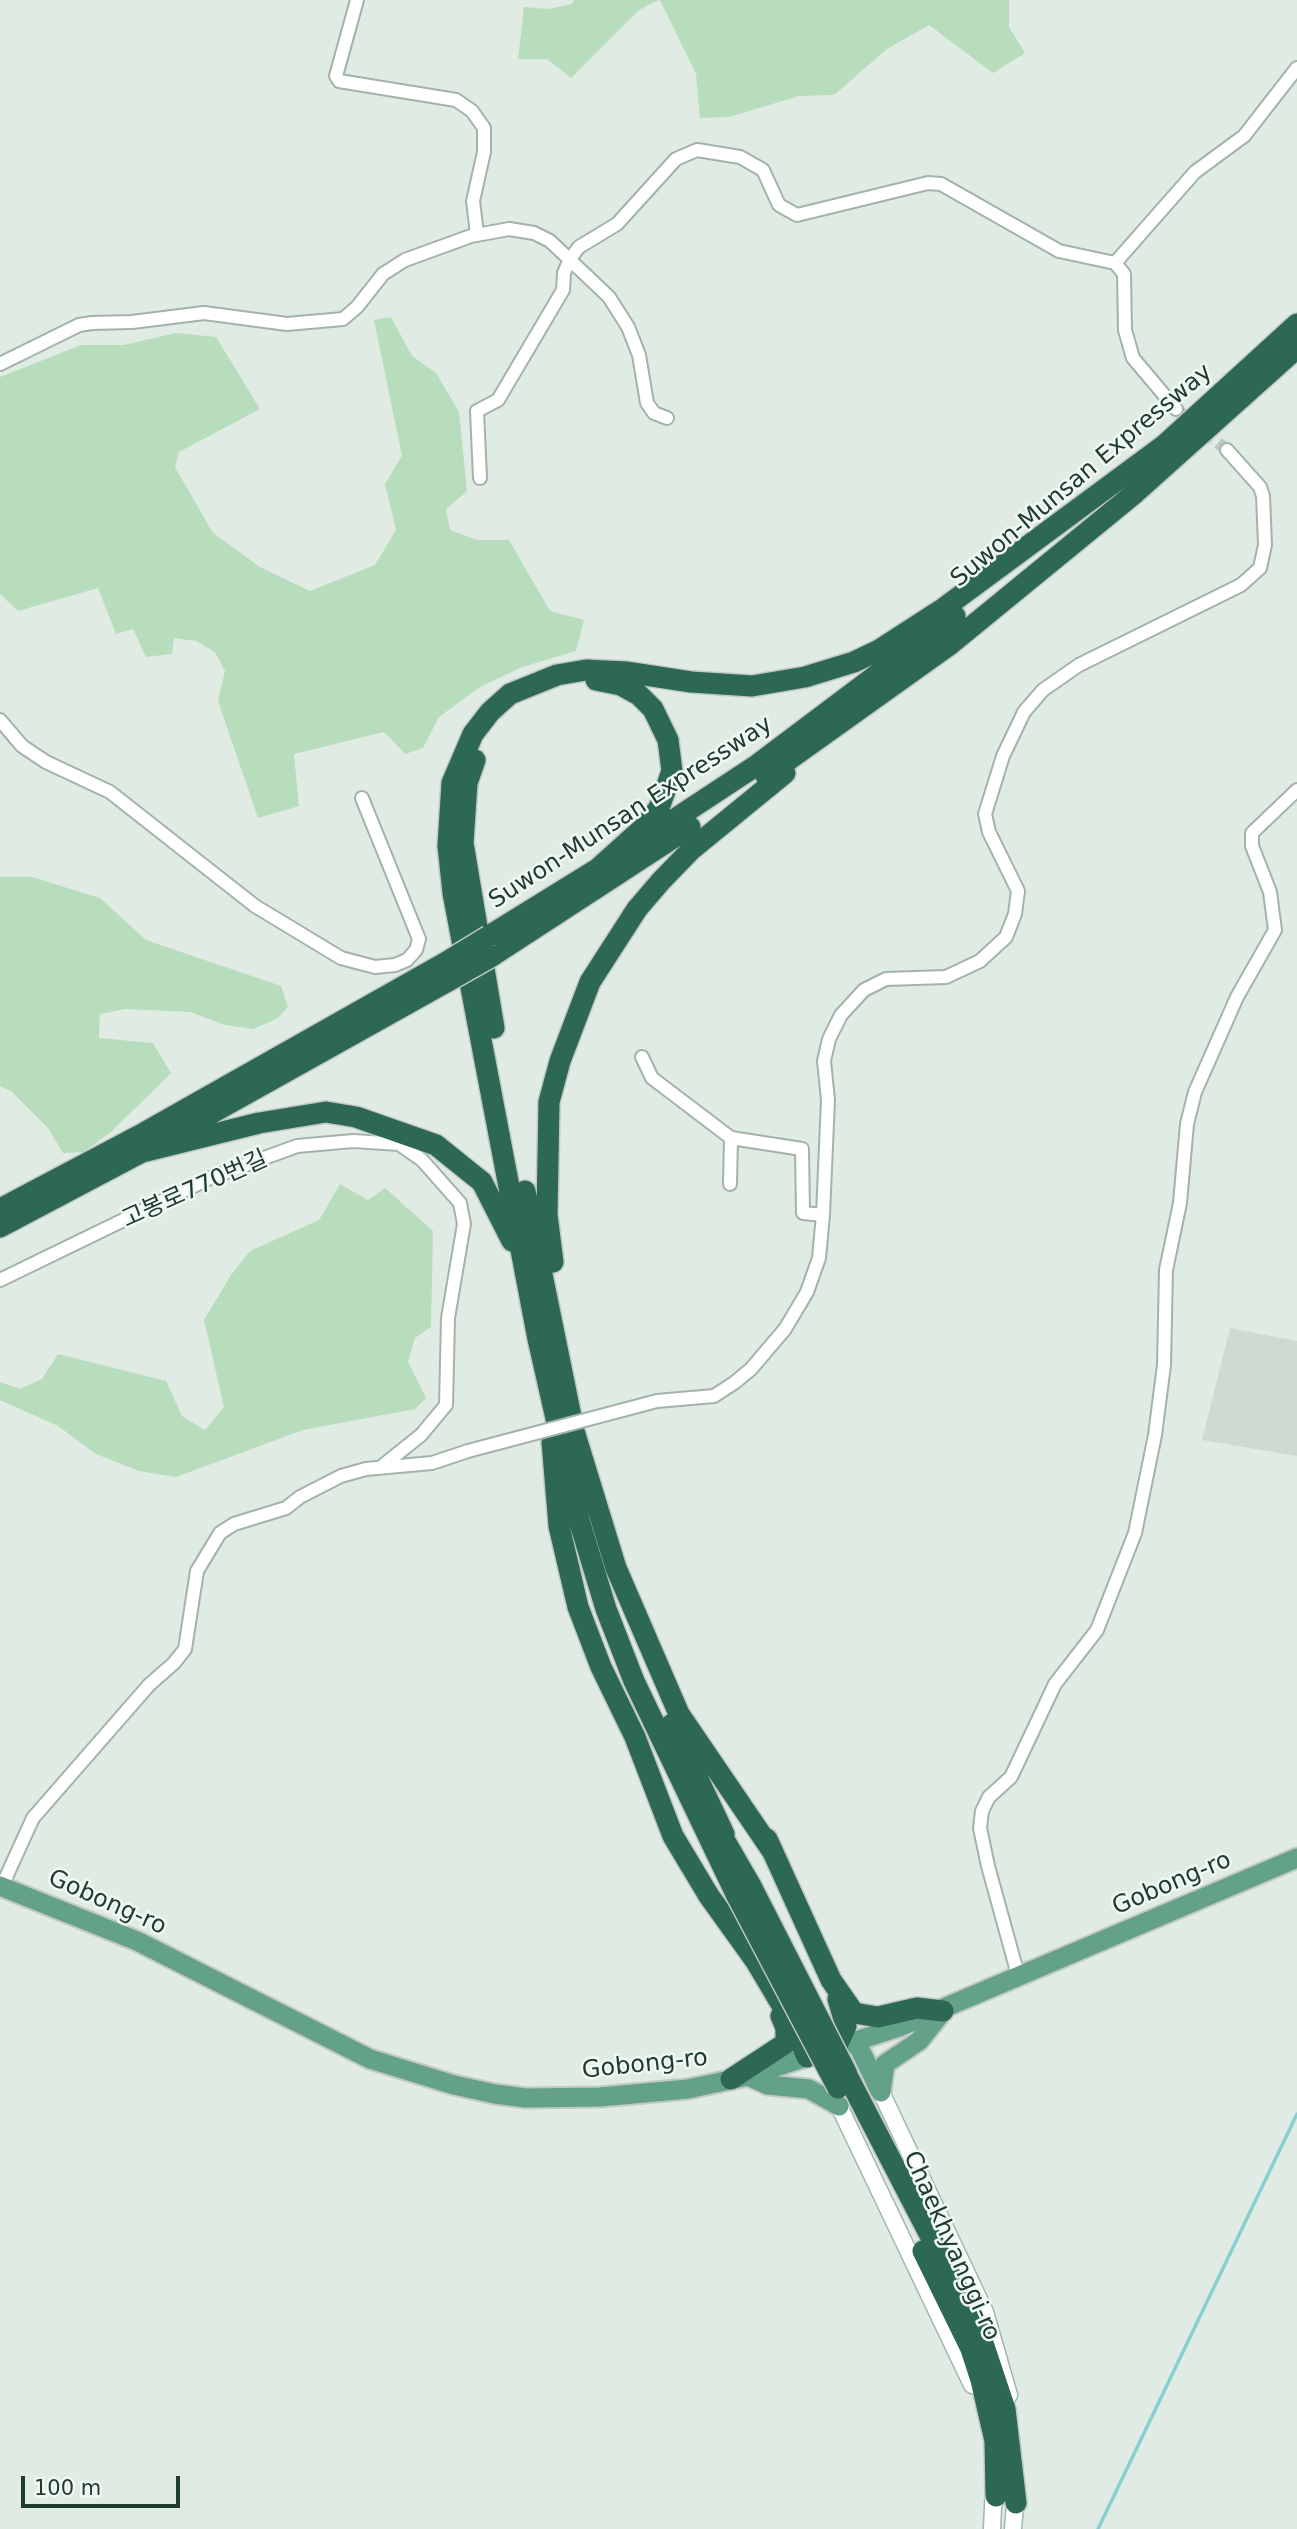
<!DOCTYPE html>
<html>
<head>
<meta charset="utf-8">
<style>
	body { margin:0 }
	#map { position:relative; width:1297px; height:2529px; overflow:hidden; background:#e0ebe4; font-family:"DejaVu Sans",sans-serif }
	canvas { display:block }
	.scale { position:absolute; left:21px; top:2476px; width:159px; height:32px; box-sizing:border-box; border:4px solid #203b30; border-top:0; padding-left:9px; font-size:21px; line-height:24px; white-space:nowrap; color:#203b30; -webkit-text-stroke:5px #f0f8f3; paint-order:stroke }
</style>
</head>
<body>
<div id="map">
<canvas width="1297" height="2529"></canvas>
<div class="scale">100 m</div>
</div>
<script>
const g = document.querySelector('canvas').getContext('2d');
g.lineJoin = 'round';
function paint(path, color) { g.fillStyle = color; g.fill(path, 'evenodd'); }
const shape = rows => new Path2D(rows.map(r => 'M' + r).join(''));
function strokePath(path, color, width, dash) { g.strokeStyle = color; g.lineWidth = width; g.lineCap = dash ? 'butt' : 'round'; g.setLineDash(dash || []); g.stroke(path); }
function write(font, color, halo, rows, align = 'center') {
  g.font = font + ' "DejaVu Sans","Noto Sans KR",sans-serif'; g.lineWidth = 5; g.setLineDash([]); g.textBaseline = 'middle'; g.strokeStyle = halo; g.fillStyle = color; for (const [text, x, y, turn = 0] of rows) {
    g.save(); g.translate(x, y); g.rotate((+turn || 0) * Math.PI / 180); g.textAlign = isNaN(turn) ? turn : align; if (halo) g.strokeText(text, 0, 0); g.fillText(text, 0, 0); g.restore();
  }
}
paint(shape([
	[1230,1328,1297,1341,1297,1456,1202,1440]
]), '#cedbd3');
paint(shape([
	[574,0,659,0,639,10,571,78,547,59,518,59,524,7,548,9,572,4],
	[660,0,1009,0,1009,27,1025,53,993,73,929,25,887,49,834,95,799,96,729,117,700,118,696,74],
	[391,317,412,356,436,373,459,412,467,491,446,509,450,530,477,540,509,540,550,611,584,620,576,651,522,667,480,687,439,717,423,748,405,754,384,732,294,754,299,806,258,818,218,701,225,671,215,652,196,641,174,638,172,654,146,657,133,629,116,634,98,588,18,611,0,594,0,377,81,345,124,345,176,333,216,337,260,409,179,452,175,467,213,533,260,567,310,591,375,565,396,530,385,484,402,456,374,320],
	[0,877,32,877,100,898,146,940,281,986,288,1007,278,1018,253,1029,225,1025,190,1012,126,1009,100,1014,99,1038,153,1043,171,1073,111,1132,84,1152,63,1153,48,1128,11,1091,0,1086],
	[340,1184,368,1200,385,1188,433,1231,431,1327,415,1338,408,1362,426,1398,415,1409,303,1430,176,1477,139,1471,96,1454,58,1426,0,1400,0,1382,20,1389,42,1379,58,1354,166,1381,182,1416,205,1430,224,1407,204,1320,231,1275,250,1251,319,1220]
]), '#b8ddbd');
strokePath(shape([
	[1098,2529,1297,2114]
]), '#86d0d1', 3.5);
strokePath(shape([
	[1176,409,1227,450]
]), '#bac8c0', 12, [12, 6]);
const street = shape([
	[357,0,336,76,339,81,456,100,472,111,484,128,484,152,473,201,477,234],
	[1115,263,1124,274,1125,330,1133,358,1176,409],
	[0,364,79,325,92,323,132,322,204,313,287,324,343,319,357,307,383,274,405,260,471,236,509,229,534,233,550,241,609,297,628,327,639,355,647,403,654,413,667,418],
	[480,478,477,411,498,400,563,290,564,273,570,259,579,247,617,224,676,159,697,150,740,157,763,170,779,205,797,215,928,183,941,184,1059,251,1115,263,1195,172,1244,136,1297,68],
	[0,720,22,746,46,762,110,792,255,906,341,958,375,967,395,965,407,960,416,950,419,939,362,798],
	[642,1057,652,1078,731,1138,802,1149,803,1213,823,1215],
	[730,1184,731,1138],
	[0,1280,210,1178,297,1146,353,1141,399,1144,422,1160,460,1203,464,1224,448,1318,446,1405,421,1435,381,1467],
	[657,1401,714,1396,734,1383,751,1369,785,1329,807,1292,819,1258,823,1215,828,1100,824,1061,829,1039,841,1015,864,990,886,979,946,977,980,961,1006,937,1015,914,1018,891,989,832,985,814,1003,756,1024,712,1043,690,1079,665,1241,585,1260,568,1265,545,1263,496,1260,487,1227,450],
	[2,1886,33,1818,149,1685,174,1663,185,1649,197,1571,220,1533,234,1524,286,1508,300,1497,341,1476,366,1469,432,1463,468,1451],
	[1018,1975,988,1866,980,1828,982,1811,989,1797,1011,1777,1055,1684,1097,1630,1135,1533,1155,1435,1164,1365,1166,1270,1180,1203,1187,1124,1195,1092,1237,997,1275,930,1270,892,1252,846,1252,833,1297,790]
]);
const secondary = shape([
	[881,2092,985,2312,1009,2395],
	[839,2106,972,2385],
	[992,2529,994,2485],
	[1013,2529,1016,2494]
]);
const primary = shape([
	[0,1886,137,1941,370,2059,454,2085,495,2094,526,2098,600,2097,688,2089,748,2076,899,2027,1297,1858],
	[856,2041,880,2091],
	[748,2076,768,2085,809,2089,839,2106],
	[881,2092,885,2064,919,2041,943,2011]
]);
const highway = shape([
	[1159,450,1297,324],
	[475,760,467,783,463,843,494,1028],
	[766,776,948,646,1135,493,1297,348],
	[637,844,757,765,955,616],
	[593,873,643,828,659,808,672,771,668,740,653,709,639,695,621,685,596,680],
	[489,936,604,865],
	[492,956,690,827],
	[142,1152,259,1123,326,1112,356,1117,436,1145,482,1182,512,1241],
	[525,1191,574,1431,616,1568,679,1714,773,1852],
	[0,1209,144,1133,445,963],
	[0,1227,142,1152,448,981],
	[553,1262,547,1215,549,1102,560,1061,590,982,637,909,661,881,692,849,785,773],
	[552,1442,559,1526,578,1607,601,1667,635,1737,673,1836,709,1896,755,1960,793,2024,807,2057],
	[672,1724,724,1834],
	[714,1822,751,1886],
	[767,1839,831,1980,854,2013,878,2017,917,2008,943,2011],
	[736,1894,634,1681,606,1609,579,1520,538,1339,453,893,448,846,452,783,473,734,490,712,510,694,557,675,586,670,626,672,691,682,752,686,805,677,854,662,879,650,944,608,1170,441],
	[836,2048,846,2026,838,1999],
	[731,2079,786,2043,786,2028,781,2016],
	[849,2079,978,2328,1005,2409,1016,2503],
	[923,2251,971,2349,981,2380,995,2441,996,2496]
]);
strokePath(street, '#a3b3aa', 16);
strokePath(secondary, '#9eb7ab', 19);
strokePath(primary, '#c1c8c5', 23);
strokePath(highway, '#c1c8c5', 24);
strokePath(street, '#fff', 12);
strokePath(secondary, '#fff', 16);
strokePath(primary, '#64a189', 19);
strokePath(highway, '#2c6853', 21);
const streetBridge = shape([
	[468,1451,657,1401]
]);
const highwayBridge = shape([
	[445,963,489,936],
	[448,981,492,956],
	[751,1886,847,2074],
	[736,1894,838,2088]
]);
strokePath(streetBridge, '#a3b3aa', 16, []);
strokePath(highwayBridge, '#c1c8c5', 24, []);
strokePath(streetBridge, '#fff', 12);
strokePath(highwayBridge, '#2c6853', 21);
write('24px', '#203b30', '#f0f8f3', [
	["Suwon-Munsan Expressway",1082,476,-40],
	["Suwon-Munsan Expressway",631,813,-33],
	["고봉로770번길",195,1190,-24],
	["Gobong-ro",1172,1884,-23],
	["Gobong-ro",107,1903,24],
	["Gobong-ro",645,2065,-6],
	["Chaekhyanggi-ro",951,2246,66]
]);
</script>
</body>
</html>
